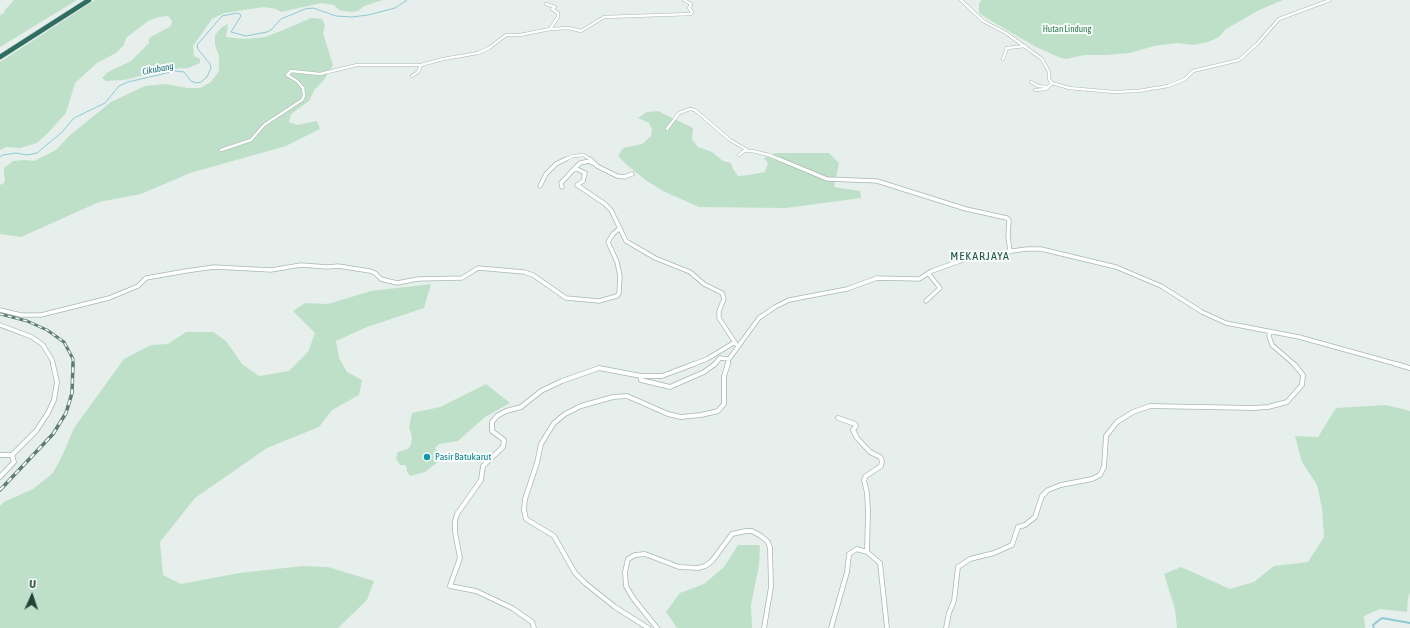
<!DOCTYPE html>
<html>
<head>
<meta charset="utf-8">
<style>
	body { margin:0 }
	#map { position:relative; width:1410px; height:628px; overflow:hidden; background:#e6efeb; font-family:"Asap Condensed",sans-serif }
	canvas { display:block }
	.north { position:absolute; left:12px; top:576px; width:40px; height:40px; -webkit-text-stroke:3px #f7fbf9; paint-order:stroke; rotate:3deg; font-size:11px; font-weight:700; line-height:16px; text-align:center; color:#24423a }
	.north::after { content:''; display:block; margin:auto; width:14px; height:18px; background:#24423a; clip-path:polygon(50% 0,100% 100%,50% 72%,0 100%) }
</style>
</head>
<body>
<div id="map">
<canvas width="1410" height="628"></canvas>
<div class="north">U</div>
</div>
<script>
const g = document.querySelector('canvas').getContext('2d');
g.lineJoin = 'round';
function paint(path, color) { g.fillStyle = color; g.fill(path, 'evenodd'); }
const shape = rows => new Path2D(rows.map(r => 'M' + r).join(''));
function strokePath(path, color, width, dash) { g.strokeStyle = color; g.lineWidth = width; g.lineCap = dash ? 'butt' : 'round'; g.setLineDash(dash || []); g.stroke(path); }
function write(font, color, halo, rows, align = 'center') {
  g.font = font + ' "Asap Condensed",sans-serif'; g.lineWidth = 4; g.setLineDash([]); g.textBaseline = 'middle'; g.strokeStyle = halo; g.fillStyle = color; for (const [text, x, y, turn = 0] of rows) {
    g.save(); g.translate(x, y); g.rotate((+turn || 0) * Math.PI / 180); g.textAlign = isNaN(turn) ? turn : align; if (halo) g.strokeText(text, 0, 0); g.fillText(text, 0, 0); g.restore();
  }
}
paint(shape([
	[14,0,77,0,0,47,0,15,4,13,5,10],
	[95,0,383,0,364,6,358,11,350,12,339,10,334,5,321,3,281,12,276,9,264,7,224,13,212,19,193,46,194,56,200,59,200,63,188,68,169,69,124,80,106,81,102,78,108,72,131,61,149,43,149,38,171,26,172,21,168,16,159,17,148,21,126,38,124,45,116,53,97,63,75,83,66,113,49,132,37,143,20,148,6,147,0,150,0,62],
	[981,0,1283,0,1259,10,1226,29,1219,37,1208,42,1194,45,1177,43,1154,46,1130,53,1106,55,1084,55,1067,59,1061,58,1036,47,988,19,979,13,979,4],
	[311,18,322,19,325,25,323,33,333,65,324,80,315,89,309,101,291,114,289,122,297,125,317,121,320,129,286,146,190,173,141,194,99,202,21,237,0,234,0,185,4,183,5,179,4,173,4,168,13,161,25,160,34,161,56,150,69,136,111,102,145,86,166,84,187,88,200,88,211,82,219,71,219,56,215,45,215,35,221,28,228,24,226,37,246,39,265,37,281,31],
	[658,111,693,128,692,139,698,147,712,152,723,161,731,163,733,169,738,176,749,175,765,172,768,163,764,158,775,153,829,153,839,163,834,187,860,191,861,198,786,208,699,207,663,191,647,181,628,166,618,156,623,148,642,144,651,136,652,130,649,123,638,118,647,112],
	[431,284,424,308,367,327,336,341,339,358,347,372,362,380,359,395,332,410,319,427,267,448,195,498,160,542,163,575,181,584,239,573,303,566,328,567,374,581,367,600,338,628,0,628,0,506,4,502,33,489,53,473,63,454,74,428,124,359,151,345,168,344,186,332,213,332,226,341,242,364,259,376,289,371,308,352,315,333,293,311,305,303,328,304,371,291],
	[486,384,510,403,485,417,458,441,439,444,435,448,439,454,438,462,425,472,410,476,407,472,407,468,405,465,400,465,396,458,398,452,408,449,411,445,412,437,409,427,412,413,440,407],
	[1386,405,1410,411,1410,593,1408,597,1407,612,1380,609,1364,616,1365,628,1177,628,1175,609,1164,574,1181,567,1230,589,1254,582,1274,566,1308,562,1324,537,1322,508,1317,485,1302,462,1295,436,1318,437,1336,408],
	[738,545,760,545,759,565,751,605,752,628,677,628,666,612,680,593,704,584,724,567]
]), '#bfe0c8');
strokePath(shape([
	[0,157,3,155,16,153,27,155,37,153,62,132,74,118,105,103,119,86,128,82,175,71,184,72,191,81,196,83,201,82,207,77,211,68,210,64,198,49,197,45,222,16,237,13,240,14,241,16,231,32,246,36,267,32,271,30,281,19,305,9,313,8,336,16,352,17,368,15,395,8,407,0]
]), '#8ec9d4', 1);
strokePath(shape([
	[1374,628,1373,625,1382,618,1410,623]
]), '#8ec9d4', 2);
const minorFar2 = shape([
	[961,0,983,21,1006,33,1042,59,1049,72,1049,79,1052,83,1069,88,1114,92,1138,91,1168,86,1185,79,1193,71,1239,60,1257,44,1279,19,1330,0],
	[546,4,555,7,552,9,558,13,558,17,550,29],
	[1003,59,1007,48,1025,46],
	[412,76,418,72,421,65],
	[1031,82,1038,86,1047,87],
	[1035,90,1046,89,1052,83],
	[667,129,679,113,690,109,695,110,730,140,747,150],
	[221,150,251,140,264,125,302,100,304,96,303,88,297,81,287,75,291,71,320,74,357,65,421,65,443,59,478,53,489,48,506,35,520,35,550,29,568,28,581,31,604,17,691,14,692,12,689,8,691,4,684,0],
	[739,155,744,151,752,151,769,155,781,160],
	[564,160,573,156,584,155,591,160]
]);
const minorFar1 = shape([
	[590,159,597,166,617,176,624,177,632,174],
	[779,159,827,179,877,181,966,209,1007,218,1009,220,1008,236,1010,252],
	[575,168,580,163,590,161,592,163],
	[540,186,546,174,556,164,566,159],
	[562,187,561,183,575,168,585,173,583,181,577,185,605,204,611,210,626,241,655,258,690,272,704,284,722,293,724,299,719,311,719,318,736,344],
	[926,301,940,288,928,273],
	[0,310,21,315,41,315,109,298,138,286,146,278,186,271,214,267,271,270,301,265,328,267,338,266,370,271,375,273,381,279,397,283,418,279,462,278,478,268,524,272,533,275,566,298,599,301,617,296,619,293,620,276,617,262,608,242,613,234,620,228],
	[0,325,32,337,43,345,52,360,53,365],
	[1270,332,1269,336,1272,345,1295,365],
	[691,365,707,359,735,342],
	[714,365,720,358,729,359],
	[727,365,729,359,759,318,775,307,789,300,847,289,877,278,919,279,932,271,974,256,1027,249,1041,249,1116,267,1161,286,1202,312,1226,323,1299,337,1400,365]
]);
const minor = shape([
	[1396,364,1410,368],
	[641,376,641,380,670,387,704,372,715,364],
	[838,418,855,424,856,426,853,430,857,438,870,452,880,457,882,461,881,466,866,476,864,480,867,493,868,511,867,552],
	[0,455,12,455,36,431,48,413,54,400,57,382,53,364],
	[0,477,14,462,12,455],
	[534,628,532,622,512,608,476,591,450,586,460,558,455,532,455,521,457,514,481,480,483,466,503,447,504,440,492,431,492,422,497,416,506,411,521,407,541,391,562,381,599,368,641,376,662,376,694,364],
	[648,628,615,607,585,583,575,573,554,536,526,519,524,510,525,499,537,463,541,444,554,423,565,414,581,406,613,397,627,396,668,414,681,417,701,415,718,411,724,404,724,376,728,364],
	[657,628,633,598,626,586,625,572,628,559,635,555,645,554,679,567,698,568,705,566,712,561,732,534,746,531,752,531,761,536,768,542,770,548,771,587,764,628],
	[831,628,847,572,849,554,857,549,867,552,880,563,887,628],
	[946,628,949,613,954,601,958,567,970,559,994,553,1012,545,1018,527,1025,525,1035,517,1042,496,1048,490,1061,485,1092,479,1100,475,1104,467,1106,436,1117,422,1133,412,1150,406,1253,408,1268,407,1287,402,1302,385,1303,375,1294,364]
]);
const motorway = shape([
	[0,57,89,0]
]);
strokePath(minorFar2, '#a8b8b2', 3.5);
strokePath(minorFar1, '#a8b8b2', 5);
strokePath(minor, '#a8b8b2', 5.5);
strokePath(motorway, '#c2cac8', 5.5);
strokePath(minorFar2, '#fff', 2.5);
strokePath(minorFar1, '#fff', 3.5);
strokePath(minor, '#fff', 4);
strokePath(motorway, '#2f6f62', 4.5);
const railFar1 = shape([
	[0,314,27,321,47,330,64,342,73,359,73,365]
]);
const rail = shape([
	[0,490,53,434,66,413,72,393,73,364]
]);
strokePath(railFar1, '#5f7d75', 3);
strokePath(rail, '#5f7d75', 3.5);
strokePath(railFar1, '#f7fbf9', 1.5, [4]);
strokePath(rail, '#f7fbf9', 2, [5.5]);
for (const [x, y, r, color] of [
	[427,457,4,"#0f9aa8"]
]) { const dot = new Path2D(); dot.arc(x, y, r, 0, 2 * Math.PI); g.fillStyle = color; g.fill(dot); strokePath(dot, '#f7fbf9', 1.5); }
write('9px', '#2d7a4b', '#f7fbf9', [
	["Hutan Lindung",1067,29]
]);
write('italic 9px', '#1c6f80', '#f7fbf9', [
	["Cikubang",158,69,-11]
]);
write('10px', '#0d838f', '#f7fbf9', [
	["Pasir Batukarut",435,457]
], 'left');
g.letterSpacing = '1px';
write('12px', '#1f5548', '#f7fbf9', [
	["MEKARJAYA",980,256]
]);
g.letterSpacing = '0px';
</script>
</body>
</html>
